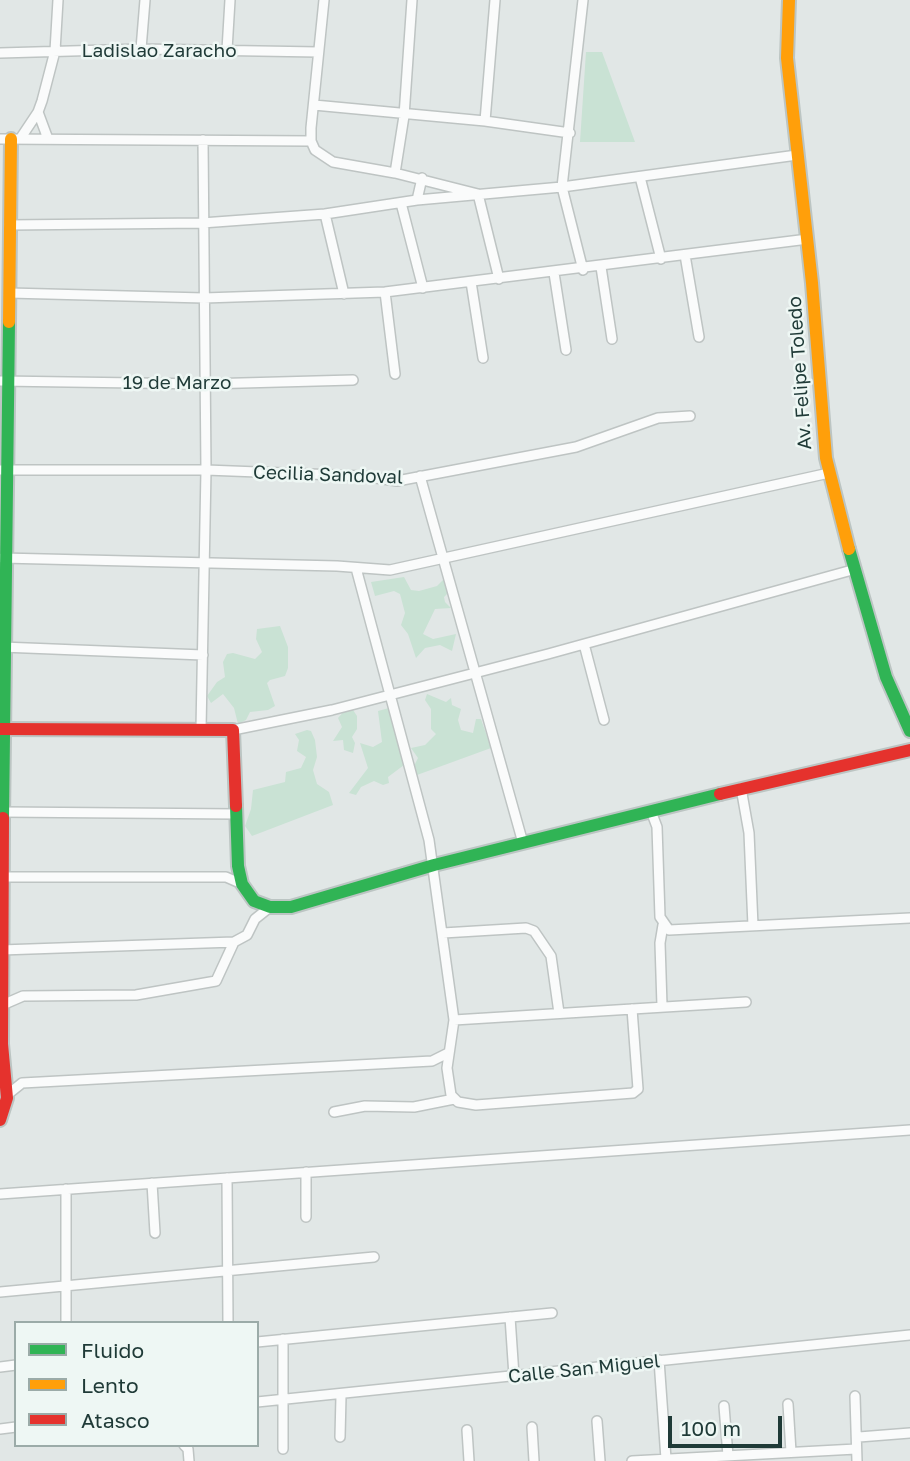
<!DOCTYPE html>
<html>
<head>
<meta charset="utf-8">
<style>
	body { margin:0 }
	#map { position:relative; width:910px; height:1461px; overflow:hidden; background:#e1e7e6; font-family:"Golos Text",sans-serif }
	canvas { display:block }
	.legend { position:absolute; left:14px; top:1321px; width:245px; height:126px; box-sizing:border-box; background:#eef7f4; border:2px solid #9baba8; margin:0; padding:9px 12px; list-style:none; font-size:21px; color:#1f3a37 }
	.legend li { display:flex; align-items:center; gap:14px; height:35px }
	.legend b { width:35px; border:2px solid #9baba8 }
	.scale { position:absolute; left:668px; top:1416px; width:114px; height:32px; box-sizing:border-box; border:4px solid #1f3a37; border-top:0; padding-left:9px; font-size:21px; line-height:24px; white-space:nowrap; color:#1f3a37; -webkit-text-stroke:5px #eef7f4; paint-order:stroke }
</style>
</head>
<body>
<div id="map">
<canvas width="910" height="1461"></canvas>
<ul class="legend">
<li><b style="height:9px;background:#30b455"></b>Fluido</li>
<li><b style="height:9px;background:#ff9f0a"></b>Lento</li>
<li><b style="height:9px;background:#e5322d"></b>Atasco</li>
</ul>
<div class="scale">100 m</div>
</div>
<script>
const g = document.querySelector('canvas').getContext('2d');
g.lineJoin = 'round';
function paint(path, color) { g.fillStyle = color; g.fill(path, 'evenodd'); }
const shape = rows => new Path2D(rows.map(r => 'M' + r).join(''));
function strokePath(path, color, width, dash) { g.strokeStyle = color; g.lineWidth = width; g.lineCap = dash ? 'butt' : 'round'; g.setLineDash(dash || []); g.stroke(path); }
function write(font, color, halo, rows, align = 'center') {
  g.font = font + ' "Golos Text",sans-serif'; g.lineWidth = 5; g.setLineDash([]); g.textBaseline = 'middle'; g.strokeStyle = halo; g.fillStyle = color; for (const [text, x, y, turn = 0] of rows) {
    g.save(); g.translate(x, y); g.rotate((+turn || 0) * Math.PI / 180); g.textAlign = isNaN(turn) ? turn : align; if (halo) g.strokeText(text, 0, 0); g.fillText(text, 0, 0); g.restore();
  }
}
paint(shape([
	[586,52,602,52,635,142,580,142],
	[404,577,411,590,419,591,437,586,445,578,451,590,444,597,445,602,451,608,435,609,423,634,433,639,456,634,452,651,440,645,425,648,416,658,408,634,401,625,405,613,400,594,394,591,375,596,371,582],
	[280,626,288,647,288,668,285,676,270,680,267,683,275,706,268,710,250,712,246,720,238,724,234,708,223,694,211,703,207,696,217,682,225,677,223,662,227,654,233,653,255,659,262,652,256,639,257,629],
	[427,694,446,702,451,698,452,705,461,709,458,720,461,730,473,733,476,719,481,719,491,748,417,775,414,766,418,758,411,748,425,745,436,734,431,729,431,709,425,700],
	[389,708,404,765,388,777,389,783,383,785,374,781,361,787,356,795,349,793,368,768,360,743,373,747,382,742,378,711],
	[346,709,353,710,357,716,357,729,352,737,355,743,353,753,344,750,343,740,333,741,342,727,338,718],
	[307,730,311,731,315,740,317,757,313,770,317,784,329,792,333,805,252,836,245,826,251,809,253,790,285,782,286,772,301,768,306,757,297,751,299,740,295,734]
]), '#c9e2d4');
const street = shape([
	[324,0,311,128,311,141,315,150,333,162,395,173,478,194,499,279],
	[583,0,562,187,583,270],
	[141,49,145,0],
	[227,50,230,0],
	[0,53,141,49,318,52],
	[314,105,485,121,570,133],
	[38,112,48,139],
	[485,121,495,0],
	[0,139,311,141],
	[20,139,38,112,42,101,55,51,58,0],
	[395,173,404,116,412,0],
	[640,177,661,259],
	[417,200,422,178],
	[401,203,423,288],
	[325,214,344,294],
	[9,225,202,223,325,214,417,200,562,187,797,155],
	[685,255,699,337],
	[601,267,612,339],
	[554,273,566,350],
	[471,282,483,358],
	[385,292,395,374],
	[9,293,204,298,385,292,808,239],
	[0,381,205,384,353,380],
	[0,470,206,470,362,476,397,481,576,447,658,418,690,416],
	[420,476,523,843],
	[2,558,337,566,390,570,829,473],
	[356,568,429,840,454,1020,447,1068,451,1095,458,1102,476,1105,633,1093,638,1089,632,1009],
	[584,644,604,720],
	[2,647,203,655],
	[201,729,206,470,203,140],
	[233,730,332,710,548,654,852,570],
	[741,788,749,833,753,926],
	[651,811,657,827,660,917,669,930,910,918],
	[3,812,236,814],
	[2,877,226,877,242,884],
	[443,933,526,928,534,931,551,956,559,1013],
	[1,950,234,942],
	[0,1006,23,996,136,995,216,981,234,942,247,935,255,919,270,907],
	[662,1006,660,943,663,925],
	[454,1020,746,1002],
	[7,1095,22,1083,432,1061,448,1053],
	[334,1112,365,1106,414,1107,454,1099],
	[227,1178,228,1323],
	[152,1183,155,1233],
	[66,1189,66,1323],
	[0,1194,910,1130],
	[306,1217,306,1172],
	[0,1292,374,1257],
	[510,1317,514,1376],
	[283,1339,283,1449],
	[257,1342,552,1313],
	[659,1360,666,1459],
	[0,1367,16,1365],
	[855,1396,857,1461],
	[257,1402,910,1335],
	[788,1404,791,1452],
	[724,1406,728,1456],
	[597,1421,600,1461],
	[532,1427,534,1461],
	[0,1429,16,1427],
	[467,1430,469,1461],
	[340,1437,341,1396],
	[859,1437,910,1433],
	[184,1445,188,1449,189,1461],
	[632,1461,856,1449]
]);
const fast = shape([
	[849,549,886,677,910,731],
	[236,806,238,866,242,884,254,901,270,907,291,907,434,865,720,794],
	[3,818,9,322]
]);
const slow = shape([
	[789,0,787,58,812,283,826,458,849,549],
	[9,322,11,139]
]);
const jam = shape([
	[0,729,233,730,236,806],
	[720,794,910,750],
	[0,1120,7,1098,2,1044,3,818]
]);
strokePath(street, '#bec4c3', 12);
strokePath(fast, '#bcc5c3', 16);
strokePath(slow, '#bcc5c3', 16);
strokePath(jam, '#bcc5c3', 16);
strokePath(street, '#fafbfb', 9);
strokePath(fast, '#30b455', 12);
strokePath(slow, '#ff9f0a', 12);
strokePath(jam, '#e5322d', 12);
write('19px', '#1f3a37', '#eef7f4', [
	["Ladislao Zaracho",159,51],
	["Av. Felipe Toledo",800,373,-94],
	["19 de Marzo",177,383],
	["Cecilia Sandoval",328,475,2],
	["Calle San Miguel",584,1369,-6]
]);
</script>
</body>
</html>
